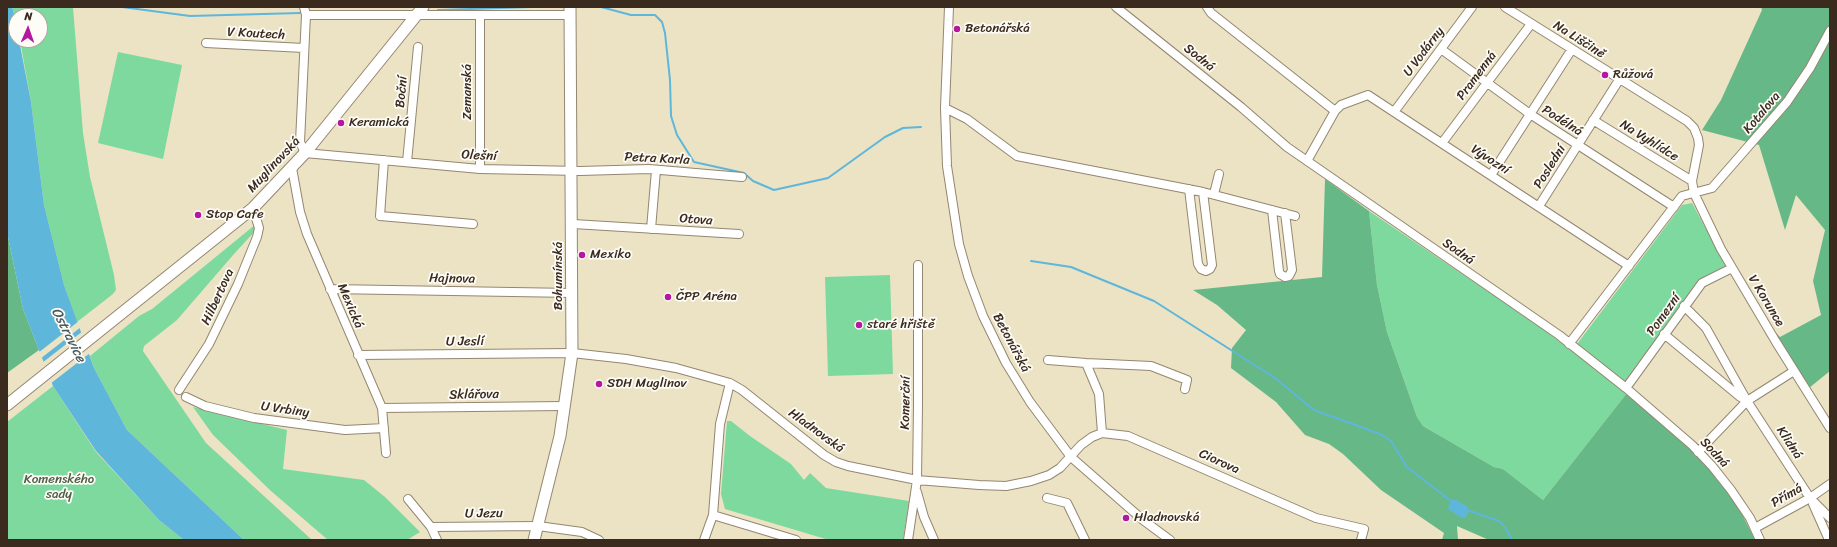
<!DOCTYPE html>
<html>
<head>
<meta charset="utf-8">
<style>
	body { margin:0 }
	#map { position:relative; width:1837px; height:547px; overflow:hidden; background:#ece3c4; font-family:Sriracha,sans-serif }
	canvas { display:block }
	.frame { position:absolute; inset:0; border:8px solid #3b2a1e; pointer-events:none }
	.north { position:absolute; left:8px; top:8px; width:40px; height:40px; box-sizing:border-box; background:#fdfcf7; border:1px solid #afa8a0; border-radius:50%; rotate:2deg; font-size:11px; font-weight:700; line-height:16px; text-align:center; color:#3b2a1e }
	.north::after { content:''; display:block; margin:auto; width:14px; height:18px; background:#b5179e; clip-path:polygon(50% 0,100% 100%,50% 72%,0 100%) }
</style>
</head>
<body>
<div id="map">
<canvas width="1837" height="547"></canvas>
<div class="frame"></div>
<div class="north">N</div>
</div>
<script>
const g = document.querySelector('canvas').getContext('2d');
g.lineJoin = 'round';
function paint(path, color) { g.fillStyle = color; g.fill(path, 'evenodd'); }
const shape = rows => new Path2D(rows.map(r => 'M' + r).join(''));
function strokePath(path, color, width, dash) { g.strokeStyle = color; g.lineWidth = width; g.lineCap = dash ? 'butt' : 'round'; g.setLineDash(dash || []); g.stroke(path); }
function write(font, color, halo, rows, align = 'center') {
  g.font = font + ' Sriracha,sans-serif'; g.lineWidth = 3.5; g.setLineDash([]); g.textBaseline = 'middle'; g.strokeStyle = halo; g.fillStyle = color; for (const [text, x, y, turn = 0] of rows) {
    g.save(); g.translate(x, y); g.rotate((+turn || 0) * Math.PI / 180); g.textAlign = isNaN(turn) ? turn : align; if (halo) g.strokeText(text, 0, 0); g.fillText(text, 0, 0); g.restore();
  }
}
paint(shape([
	[12,7,73,7,83,133,90,177,114,275,116,290,113,294,77,322,64,285,44,205,31,102,20,40,40,40,40,16,16,16,16,22],
	[118,52,182,65,163,159,98,143],
	[1692,203,1725,264,1725,266,1701,282,1630,381,1624,383,1605,369,1577,344,1682,205],
	[1369,211,1539,326,1627,393,1543,500,1503,469,1494,467,1423,426,1417,417,1387,332,1377,285],
	[256,224,256,230,234,254,177,320,144,346,143,351,206,443,312,540,244,540,127,430,94,368,90,356,139,316,152,309],
	[890,275,893,374,828,376,825,277],
	[53,386,96,452,159,520,184,540,7,540,7,422],
	[193,407,287,430,283,469,364,480,385,497,420,532,407,540,328,540,271,491,213,435],
	[727,421,731,421,750,436,791,464,804,480,810,473,826,488,909,501,903,540,829,540,725,509,721,494]
]), '#7ed99f');
paint(shape([
	[1761,7,1830,7,1830,371,1809,388,1792,359,1763,320,1780,337,1821,315,1813,281,1825,230,1796,195,1785,230,1759,145,1702,130,1721,100,1762,10],
	[1325,179,1369,211,1377,285,1387,332,1417,417,1423,426,1494,467,1503,469,1543,500,1627,393,1698,456,1720,480,1740,510,1755,540,1489,540,1457,526,1458,540,1442,540,1444,533,1381,490,1343,454,1329,444,1305,435,1276,402,1231,368,1232,348,1246,330,1217,305,1193,290,1322,277],
	[7,232,23,309,39,350,7,373]
]), '#66b986');
paint(shape([
	[7,7,12,7,16,21,16,40,19,40,31,102,44,205,64,285,94,368,127,430,244,540,184,540,159,520,96,451,53,386,23,309,7,232],
	[1451,500,1456,500,1467,506,1469,511,1465,518,1460,517,1448,509]
]), '#5eb6db');
paint(shape([
	[79,321,81,327,40,359,38,353],
	[83,331,90,353,50,384,42,363]
]), '#ece3c4');
strokePath(shape([
	[122,7,190,16,300,13],
	[601,7,631,15,655,15,662,22,665,33,670,80,671,116,677,135,694,162,744,173,753,181,774,190,828,178,885,137,903,128,921,127],
	[438,10,532,7],
	[383,11,404,11],
	[1031,261,1071,267,1154,301,1275,378,1314,410,1380,434,1391,441,1407,467,1451,501],
	[1467,510,1499,521,1505,527,1512,540]
]), '#5eb6db', 2);
const street = shape([
	[304,7,306,15,300,142,305,153,480,169,580,171,649,169,742,177],
	[949,7,945,108,947,166,959,244,968,276,983,316,1006,363,1030,402,1071,457,1143,520,1170,540],
	[1116,7,1241,107,1287,147,1559,335,1626,388,1692,445,1712,466,1731,490,1750,518,1760,540],
	[1207,7,1211,13,1335,111],
	[1505,7,1687,121,1694,128,1698,138,1699,145,1692,181,1694,193,1721,249,1776,342,1830,428],
	[306,15,570,15],
	[480,15,480,169],
	[206,43,304,48],
	[1441,49,1530,114,1674,207],
	[945,108,967,119,1017,156,1203,192,1295,216],
	[1394,112,1472,7],
	[1593,120,1692,181],
	[1442,143,1531,24],
	[384,160,380,216,473,224],
	[1307,161,1335,111,1341,105,1368,95,1629,266],
	[407,162,418,47],
	[292,168,300,212,307,234,382,408,386,453],
	[1491,175,1572,49],
	[1189,189,1198,264,1201,269,1206,271,1210,269,1212,265,1203,192],
	[1214,194,1219,174],
	[1539,206,1619,80],
	[1272,210,1279,271,1280,274,1285,277,1289,276,1292,270,1285,213],
	[573,224,739,234],
	[651,229,656,170],
	[330,289,573,293],
	[1684,306,1706,328,1747,401,1810,498,1830,518],
	[1664,334,1739,396,1747,401],
	[1569,344,1682,196,1712,188,1787,102,1810,68,1830,31],
	[358,355,572,353,626,359,676,368,730,383,742,390,824,455,836,462,848,466,917,480,979,485,1006,486,1031,481,1049,475,1060,468,1081,445,1092,437,1102,433,1128,436,1316,518,1364,529,1361,540],
	[1048,360,1086,363,1099,394,1102,433],
	[1086,363,1151,366,1187,380,1185,389],
	[1626,388,1702,283,1732,268],
	[179,390,209,344,238,284,257,237,259,228,253,208],
	[186,397,205,406,254,418,345,430,384,428],
	[382,408,565,406],
	[1698,452,1747,401,1794,371],
	[917,492,924,517,934,540],
	[1047,498,1067,503,1085,540],
	[408,499,431,527,437,540],
	[1813,504,1829,540],
	[713,515,796,540],
	[431,527,538,526,582,532,599,540],
	[1755,528,1810,498,1830,484],
	[704,540,713,515,720,424,730,383],
	[908,540,917,480,918,405,918,265]
]);
const secondary = shape([
	[7,405,253,208,305,153,423,7],
	[534,540,560,436,572,353,570,7]
]);
strokePath(street, '#948671', 10);
strokePath(secondary, '#948671', 13);
strokePath(street, '#fff', 8);
strokePath(secondary, '#fff', 11);
for (const [x, y, r, color] of [
	[957,29,4,"#b5179e"],
	[1605,75,4,"#b5179e"],
	[341,123,4,"#b5179e"],
	[198,215,4,"#b5179e"],
	[582,255,4,"#b5179e"],
	[668,297,4,"#b5179e"],
	[859,325,4,"#b5179e"],
	[599,384,4,"#b5179e"],
	[1126,518,4,"#b5179e"]
]) { const dot = new Path2D(); dot.arc(x, y, r, 0, 2 * Math.PI); g.fillStyle = color; g.fill(dot); strokePath(dot, '#fdfcf7', 1.5); }
write('13px', '#3b2a1e', '#fdfcf7', [
	["Betonářská",965,29],
	["Růžová",1613,75],
	["Keramická",349,123],
	["Stop Cafe",206,215],
	["Mexiko",590,255],
	["ČPP Aréna",676,297],
	["staré hřiště",867,325],
	["SDH Muglinov",607,384],
	["Hladnovská",1134,518]
], 'left');
write('13px', '#3b2a1e', '#fdfcf7', [
	["V Koutech",256,34,3],
	["Na Liščině",1579,40,32],
	["U Vodárny",1424,52,-53],
	["Sodná",1199,58,39],
	["Pramenná",1477,76,-53],
	["Boční",402,92,-85],
	["Zemanská",468,92,-90],
	["Kotalova",1762,113,-50],
	["Podélná",1562,121,33],
	["Na Vyhlídce",1649,141,32],
	["Olešní",479,156,3],
	["Petra Karla",657,159,3],
	["Vývozní",1490,160,33],
	["Muglinovská",274,165,-47],
	["Poslední",1550,167,-58],
	["Otova",696,220,4],
	["Sodná",1458,252,35],
	["Bohumínská",559,276,-90],
	["Hajnova",452,279,1],
	["Hilbertova",218,297,-65],
	["V Korunce",1766,301,59],
	["Mexická",350,306,67],
	["Pomezní",1664,315,-54],
	["U Jeslí",465,342,-1],
	["Betonářská",1011,343,62],
	["Sklářova",474,395,-1],
	["Komerční",906,403,-89],
	["U Vrbiny",285,410,8],
	["Hladnovská",816,431,36],
	["Klidná",1789,443,57],
	["Sodná",1714,453,47],
	["Ciorova",1219,462,24],
	["Přímá",1787,496,-30],
	["U Jezu",484,514,-1]
]);
write('13px', '#4f5f45', '#fdfcf7', [
	["Komenského",59,480],
	["sady",59,495]
]);
write('italic 14px', '#475b60', '#fdfcf7', [
	["Ostravice",68,335,63]
]);
</script>
</body>
</html>
